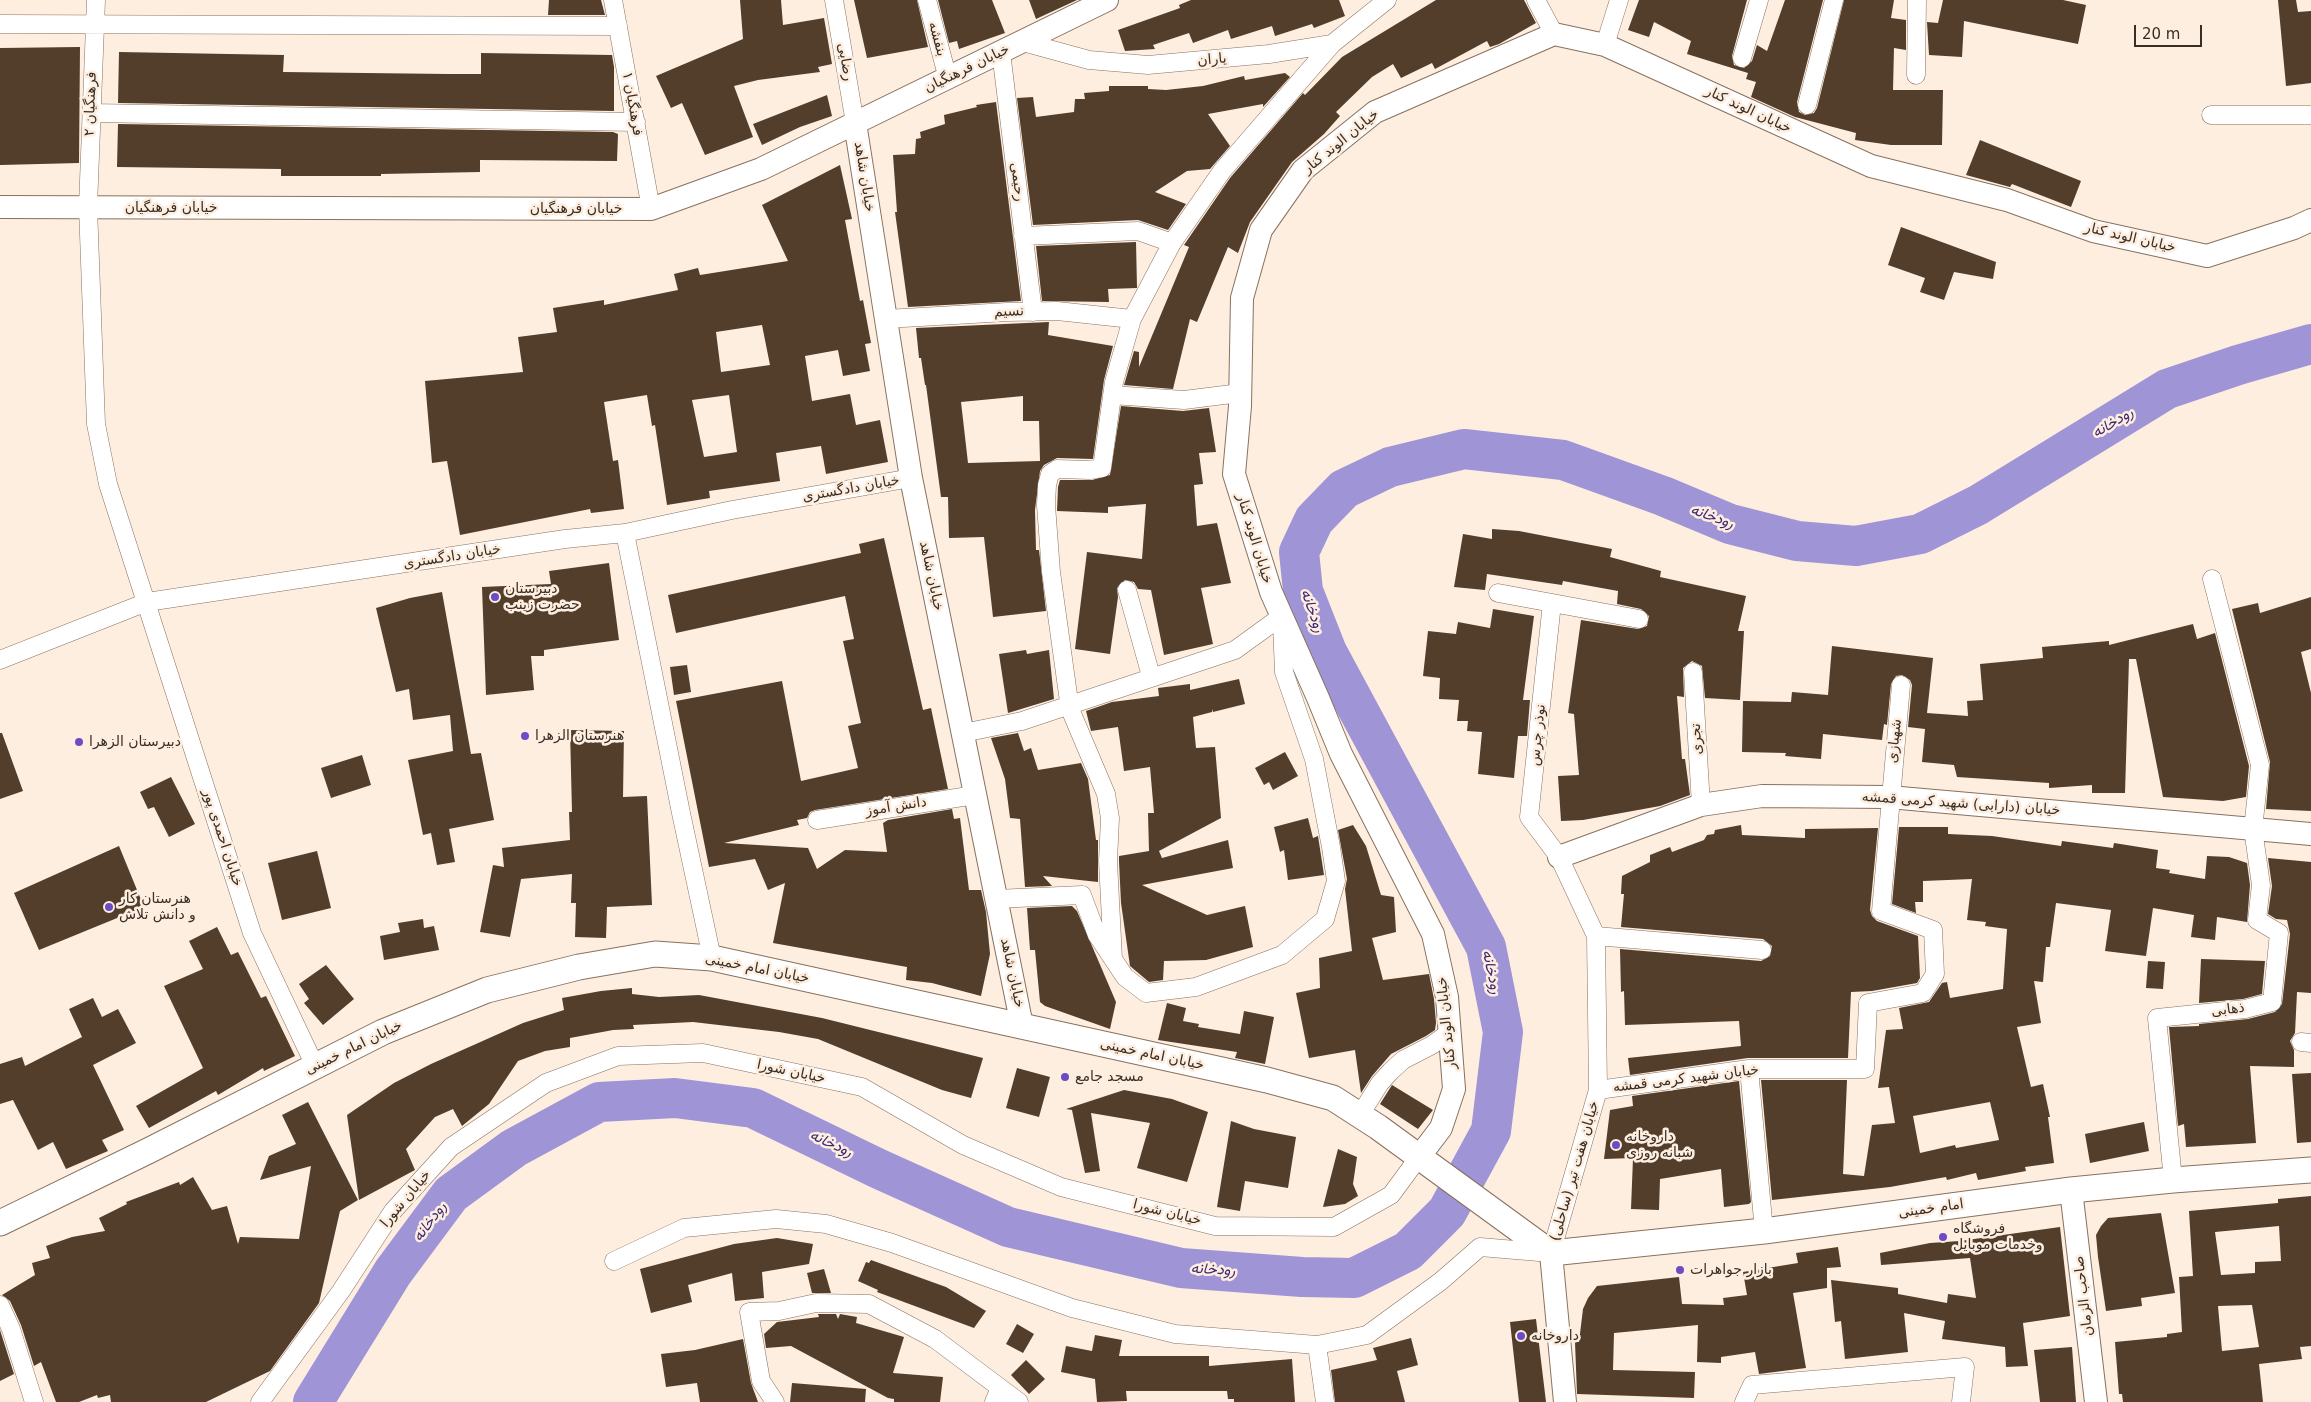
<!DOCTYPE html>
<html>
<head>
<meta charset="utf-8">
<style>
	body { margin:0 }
	#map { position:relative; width:2311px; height:1402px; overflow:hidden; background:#feeee0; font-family:"DejaVu Sans",sans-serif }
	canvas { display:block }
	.scale { position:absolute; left:2134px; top:25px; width:68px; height:22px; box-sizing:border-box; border:2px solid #382e25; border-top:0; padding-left:6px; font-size:15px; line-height:18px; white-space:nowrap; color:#382e25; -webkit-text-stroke:4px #feeee0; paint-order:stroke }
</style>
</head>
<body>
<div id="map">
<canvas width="2311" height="1402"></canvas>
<div class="scale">20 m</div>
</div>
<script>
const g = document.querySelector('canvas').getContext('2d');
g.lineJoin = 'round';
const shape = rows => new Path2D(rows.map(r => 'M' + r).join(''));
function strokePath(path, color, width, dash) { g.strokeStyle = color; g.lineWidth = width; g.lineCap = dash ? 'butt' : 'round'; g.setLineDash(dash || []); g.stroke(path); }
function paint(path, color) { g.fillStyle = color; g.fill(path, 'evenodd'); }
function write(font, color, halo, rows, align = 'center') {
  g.font = font + ' "DejaVu Sans",Vazirmatn,sans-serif'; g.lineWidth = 5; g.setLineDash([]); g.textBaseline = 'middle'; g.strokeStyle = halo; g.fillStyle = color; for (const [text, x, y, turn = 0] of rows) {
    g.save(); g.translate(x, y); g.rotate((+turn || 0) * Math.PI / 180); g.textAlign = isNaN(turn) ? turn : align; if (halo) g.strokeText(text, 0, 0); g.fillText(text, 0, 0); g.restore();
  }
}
strokePath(shape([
	[313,1402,393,1272,451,1194,514,1148,599,1102,675,1098,753,1108,879,1169,1008,1227,1181,1268,1302,1277,1354,1278,1408,1251,1447,1212,1491,1131,1503,1032,1486,947,1327,652,1303,591,1299,552,1314,520,1344,489,1390,467,1464,449,1563,460,1663,496,1730,524,1797,541,1856,546,1920,534,1978,505,2167,389,2238,365,2311,344]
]), '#9e94d6', 40);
paint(shape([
	[549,0,601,0,605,15,548,15],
	[740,0,781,0,783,25,824,18,832,64,818,67,820,72,758,80,734,86,753,137,705,155,682,103,671,108,656,76,743,39],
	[854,0,917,0,928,47,867,58],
	[938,0,992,0,1005,33,959,49,957,41,949,43],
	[1029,0,1077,0,1036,19],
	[1191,0,1339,0,1345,16,1314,28,1312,24,1275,36,1272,26,1231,39,1228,30,1193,43,1189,33,1153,45,1155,49,1125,51,1118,30,1180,8,1179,5],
	[1436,0,1524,0,1536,23,1499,44,1490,47,1487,41,1435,69,1432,63,1401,78,1393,64,1372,77,1336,112,1340,116,1324,134,1292,162,1250,222,1238,253,1228,247,1197,322,1190,319,1173,389,1124,385,1134,351,1139,352,1139,367,1189,247,1184,245,1230,178,1303,93,1305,95,1342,57],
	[1639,0,1747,0,1732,56,1734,65,1744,68,1752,61,1757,45,1767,51,1785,0,1823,0,1797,102,1799,112,1805,115,1814,113,1817,108,1844,0,1894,0,1891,18,1906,20,1906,50,1894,48,1893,90,1943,90,1942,145,1891,145,1855,140,1856,133,1795,117,1751,97,1756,82,1746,79,1748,73,1687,54,1691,41,1654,22,1649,37,1628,30],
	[1943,0,2063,0,2086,5,2078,44,1964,21,1962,57,1929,55,1927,22,1938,23],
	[2278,0,2296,0,2298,12,2311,11,2311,83,2286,86],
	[80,47,79,163,0,165,0,48],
	[119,52,284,55,283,72,448,74,481,74,481,53,612,55,614,67,614,111,118,103],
	[1285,73,1290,77,1263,107,1263,104,1208,114,1230,146,1210,169,1187,171,1155,192,1186,204,1168,230,1138,220,1033,225,1017,98,1033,97,1036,117,1074,112,1075,99,1085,99,1084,93,1109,91,1109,86,1148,86,1148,89,1166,90,1203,86,1244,76,1245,80],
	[827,95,832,116,800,127,762,145,753,124],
	[996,102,1021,301,908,307,895,212,897,212,893,155,915,154,916,139,921,138,920,132,945,124,944,115,977,107,976,105],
	[118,124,613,132,618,134,617,161,480,160,480,172,381,174,381,176,281,176,281,169,117,167],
	[1980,140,2081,181,2071,207,2012,184,2010,187,1966,175],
	[840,165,852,219,845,220,860,301,863,300,871,343,865,344,870,371,843,376,838,350,805,356,812,401,850,394,856,425,880,420,888,462,826,474,821,446,776,453,780,481,709,491,710,498,667,505,655,425,652,426,647,395,604,402,613,461,618,460,624,509,591,513,590,509,460,535,447,461,432,463,425,381,523,372,518,337,557,332,553,308,604,300,604,305,678,290,674,274,698,268,700,275,788,261,762,205],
	[762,325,770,365,721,372,716,332],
	[729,395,737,452,704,457,692,400],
	[1901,227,1996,262,1993,279,1954,272,1944,300,1920,292,1925,278,1888,265],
	[1136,242,1137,288,1108,289,1109,302,1042,301,1036,246],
	[1049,322,1048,335,1113,346,1104,380,1093,459,1057,458,1044,465,1040,471,1035,510,1036,550,1039,550,1046,611,993,617,984,537,949,538,948,497,941,497,926,385,925,385,921,358,919,358,916,328],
	[1023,396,1023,421,1039,421,1040,461,968,463,961,402],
	[1121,406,1183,411,1209,408,1216,452,1199,453,1203,484,1194,485,1197,526,1217,523,1231,583,1201,588,1213,644,1164,655,1151,590,1138,589,1134,582,1125,580,1117,588,1118,597,1110,654,1075,649,1087,552,1142,559,1146,504,1108,507,1108,513,1057,511,1058,487,1060,480,1092,480,1110,475],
	[1492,529,1519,531,1612,549,1610,557,1661,571,1660,577,1746,596,1738,631,1744,631,1740,700,1705,698,1702,666,1692,661,1683,668,1684,697,1677,696,1682,759,1685,759,1690,795,1660,806,1583,820,1561,821,1558,776,1579,775,1574,714,1568,713,1581,620,1638,629,1647,626,1649,616,1641,609,1617,604,1618,591,1563,581,1562,585,1487,574,1485,590,1454,587,1463,534,1492,539],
	[884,538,923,710,931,708,948,789,815,810,810,812,807,818,797,820,799,825,724,843,808,848,817,869,845,850,887,852,883,823,888,820,952,809,954,819,960,818,969,890,981,890,986,912,990,954,981,996,932,983,906,980,907,967,773,943,785,883,768,890,755,859,709,867,676,701,782,681,801,781,858,768,848,726,861,723,843,641,854,639,845,596,676,633,668,595,861,553,859,544],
	[609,563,619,640,544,650,544,656,531,656,534,690,486,695,482,587,551,584,549,571],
	[442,592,471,754,481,753,494,820,449,829,455,862,437,865,431,833,423,835,408,760,453,751,450,715,413,720,409,689,396,692,376,608,410,598],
	[2311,597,2311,649,2301,652,2311,693,2311,811,2266,809,2270,762,2232,609,2258,603,2260,613],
	[1493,609,1534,616,1523,700,1530,700,1527,736,1518,736,1514,778,1478,774,1482,732,1467,731,1468,721,1457,721,1459,700,1439,699,1440,678,1423,676,1428,631,1456,634,1458,622,1490,628],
	[2193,624,2197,639,2215,633,2249,766,2246,797,2223,801,2163,797,2136,659,2129,659,2125,793,2092,793,2092,785,2049,788,2049,783,1957,777,1954,765,1922,762,1925,729,1908,727,1912,685,1910,680,1902,675,1896,676,1891,684,1887,725,1884,724,1882,740,1823,734,1821,759,1785,756,1786,753,1742,752,1743,701,1791,702,1792,692,1828,695,1832,646,1933,658,1927,713,1968,716,1967,701,1983,700,1980,664,2043,658,2042,647,2109,641,2109,645],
	[1026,650,1027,654,1049,650,1054,699,1008,713,999,654],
	[687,665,691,692,674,695,670,667],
	[1239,679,1245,704,1213,712,1212,709,1212,712,1193,717,1196,748,1215,747,1221,818,1159,851,1162,858,1228,840,1233,868,1142,885,1207,915,1245,906,1253,947,1206,960,1164,961,1163,980,1149,982,1130,966,1121,903,1119,861,1119,856,1149,851,1148,813,1154,813,1150,767,1124,771,1118,727,1091,731,1086,711,1112,702,1159,696,1158,688,1190,684,1190,690],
	[570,730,624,731,623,797,647,796,652,905,607,907,606,938,575,937,576,903,571,903,572,874,521,879,510,937,480,932,493,865,504,867,502,848,570,840,569,812,572,812],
	[0,733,2,733,23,791,0,799],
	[1018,733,1024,751,1031,748,1038,770,1081,763,1088,779,1096,840,1098,840,1098,882,1043,876,1052,886,1025,887,1020,819,1010,818,1005,779,991,738],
	[1285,752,1298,776,1273,790,1269,782,1264,785,1255,768],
	[362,755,371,785,331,798,321,768],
	[171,777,195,824,169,837,154,807,148,809,140,792],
	[1308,818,1313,838,1318,836,1324,875,1288,880,1284,850,1280,852,1274,827],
	[1353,825,1366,846,1381,895,1394,897,1396,932,1372,938,1383,980,1429,974,1434,999,1436,1023,1435,1030,1426,1036,1391,1054,1372,1076,1361,1093,1355,1050,1309,1058,1296,993,1320,988,1319,958,1352,951,1345,889,1347,879,1338,830],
	[1741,825,1742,835,1805,838,1805,829,1878,828,1870,910,1872,916,1877,921,1918,936,1920,978,1917,983,1872,991,1851,992,1848,1058,1748,1058,1630,1075,1628,1058,1741,1046,1739,1021,1625,1025,1624,991,1621,992,1620,949,1761,961,1770,956,1772,946,1763,939,1621,927,1624,894,1621,894,1622,876,1650,862,1650,855,1670,847,1672,852,1704,840,1707,835,1714,834,1715,830],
	[1899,827,1948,827,1948,834,1992,836,2061,846,2062,841,2113,848,2114,843,2158,850,2156,868,2170,870,2169,873,2205,879,2207,856,2229,857,2247,863,2250,885,2247,922,2217,917,2215,940,2191,937,2194,915,2153,908,2146,956,2105,951,2111,910,2056,903,2050,947,2046,947,2043,982,2034,981,2041,1023,2017,1027,2031,1087,2043,1084,2050,1117,2048,1117,2054,1163,2025,1167,2026,1171,1978,1180,1976,1173,1947,1180,1946,1177,1890,1187,1772,1200,1761,1080,1847,1080,1843,1174,1864,1176,1872,1125,1895,1123,1889,1087,1878,1088,1886,1030,1903,1029,1899,1008,1929,1002,1942,983,1947,982,1950,998,2003,989,2007,929,1985,926,1986,922,1967,920,1972,879,1923,881,1923,902,1915,902,1916,913,1892,904],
	[1990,1102,1999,1140,1956,1148,1955,1145,1920,1153,1913,1116],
	[119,846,144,907,39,950,14,893],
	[317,851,331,908,282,920,268,863],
	[2268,858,2311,862,2311,993,2297,992,2295,1033,2290,1041,2294,1050,2294,1067,2250,1066,2256,1143,2186,1147,2184,1124,2178,1126,2169,1027,2199,1026,2199,1024,2248,1019,2275,1012,2282,1004,2290,934,2287,920,2276,919,2268,914,2272,886],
	[1072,906,1077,911,1116,1002,1110,1029,1045,1006,1040,1002,1035,950,1030,950,1027,908],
	[423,919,424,928,434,926,439,950,384,960,380,936,400,932,398,923],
	[217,927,231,955,238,952,261,998,266,996,295,1056,264,1071,263,1068,218,1095,216,1091,149,1128,136,1106,203,1068,164,986,203,969,189,941],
	[2201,959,2265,961,2262,994,2243,999,2199,1003],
	[2148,961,2165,962,2163,989,2146,988],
	[326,965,354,999,323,1025,304,1003,309,999,299,984],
	[632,988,632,994,659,997,699,995,822,1018,983,1058,971,1098,942,1090,818,1039,779,1032,693,1022,633,1025,634,1029,613,1030,570,1038,570,1047,545,1051,518,1061,489,1104,462,1126,453,1109,435,1117,406,1149,415,1170,359,1200,347,1115,394,1083,431,1064,523,1023,564,1010,562,998,601,991],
	[93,998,102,1017,118,1009,136,1043,93,1065,124,1130,102,1140,108,1151,66,1169,53,1142,38,1150,13,1100,0,1104,0,1064,22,1057,25,1066,82,1037,69,1009],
	[1167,1003,1186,1008,1183,1021,1199,1024,1198,1027,1240,1034,1244,1011,1274,1017,1265,1064,1235,1058,1237,1052,1158,1040],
	[1017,1068,1050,1077,1039,1117,1006,1108],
	[2311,1073,2311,1142,2297,1143,2292,1074],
	[1739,1081,1751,1202,1749,1204,1724,1207,1721,1169,1660,1179,1659,1210,1631,1209,1633,1158,1604,1159,1610,1110,1633,1106,1632,1096],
	[1392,1085,1433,1110,1418,1129,1380,1104],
	[1124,1090,1172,1099,1208,1112,1187,1182,1137,1168,1150,1123,1091,1113,1100,1171,1085,1173,1072,1110,1066,1109],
	[308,1102,358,1200,340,1211,319,1303,270,1371,206,1402,111,1402,110,1395,98,1398,97,1395,79,1402,56,1402,41,1362,34,1366,21,1325,10,1301,2,1295,35,1275,32,1263,50,1258,46,1246,72,1237,105,1231,99,1218,127,1204,126,1202,179,1182,180,1185,193,1177,212,1210,227,1206,238,1244,240,1237,299,1239,311,1166,260,1180,269,1156,296,1144,282,1115],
	[1231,1121,1254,1129,1296,1137,1288,1188,1245,1181,1240,1211,1217,1207],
	[2144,1122,2149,1151,2090,1163,2085,1134],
	[1338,1149,1357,1157,1353,1184,1358,1196,1345,1204,1323,1207],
	[2311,1196,2311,1346,2300,1347,2302,1359,2259,1364,2263,1402,2123,1402,2122,1394,2119,1394,2115,1342,2167,1337,2167,1334,2182,1332,2179,1277,2193,1276,2189,1211,2278,1203,2278,1199],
	[2279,1226,2281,1261,2255,1262,2255,1273,2221,1275,2215,1232],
	[2252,1305,2259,1347,2222,1351,2218,1306],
	[2161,1213,2175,1293,2141,1298,2142,1306,2106,1311,2098,1257,2096,1235,2101,1226,2108,1218],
	[2060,1227,2070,1316,2023,1323,2028,1366,2006,1367,2005,1347,1942,1339,1945,1321,1904,1313,1908,1352,1845,1359,1841,1321,1835,1322,1831,1280,1898,1288,1898,1294,1947,1303,1948,1294,1976,1298,1970,1258,1881,1265,1880,1253,1930,1243,1960,1241],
	[777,1238,813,1244,809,1264,762,1272,764,1298,735,1301,732,1273,688,1285,692,1302,651,1313,640,1269,734,1244],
	[1838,1247,1841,1267,1827,1268,1827,1288,1793,1293,1806,1368,1759,1374,1755,1352,1721,1357,1721,1363,1697,1362,1698,1325,1614,1333,1613,1370,1695,1372,1694,1398,1577,1394,1575,1342,1579,1342,1583,1309,1588,1298,1597,1286,1679,1277,1682,1304,1724,1305,1723,1298,1747,1295,1743,1272,1798,1263,1796,1253],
	[871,1260,946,1287,986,1311,974,1328,877,1292,878,1290,858,1281,866,1262,869,1263],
	[824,1269,831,1293,812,1293,807,1273],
	[818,1314,836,1314,838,1319,840,1314,857,1317,856,1323,904,1337,893,1373,943,1377,940,1402,894,1402,894,1399,888,1398,791,1346,766,1348,764,1334,777,1322,819,1317],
	[1536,1319,1546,1402,1519,1402,1510,1322],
	[1017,1324,1034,1334,1023,1353,1006,1344],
	[0,1330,14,1374,0,1381],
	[1095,1335,1122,1340,1119,1356,1209,1356,1209,1366,1292,1359,1295,1402,1234,1402,1234,1399,1228,1399,1227,1391,1126,1391,1127,1401,1097,1402,1095,1379,1061,1372,1066,1346,1092,1351],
	[1411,1338,1418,1365,1397,1371,1405,1402,1335,1402,1331,1370,1377,1360,1373,1348],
	[743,1339,751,1383,758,1402,700,1402,697,1383,666,1387,661,1354,695,1350],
	[2072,1347,2076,1402,2040,1402,2034,1350],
	[1026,1360,1045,1379,1029,1394,1011,1375],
	[792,1383,866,1389,865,1402,790,1402]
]), '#533d2b');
const minor = shape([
	[96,0,88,207,96,424,108,484,252,933,315,1066],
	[613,0,651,209],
	[834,0,855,123],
	[927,0,948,79],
	[1536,0,1554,34],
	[0,24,618,26],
	[1023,42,1089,60,1148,65,1269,54,1332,44,1387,0],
	[1605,45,1619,0],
	[1001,52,1033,312],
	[1742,58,1759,0],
	[1916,75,1917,0],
	[1807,105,1834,0],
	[91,113,636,122],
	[2211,115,2311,115],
	[1023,236,1138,231,1172,243],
	[886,319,1007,312,1057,311,1132,319],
	[1112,395,1184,400,1240,393],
	[625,533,681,813,712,958],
	[1127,590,1151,676],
	[1498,593,1639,619],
	[0,660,147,602,565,539,625,533,732,510,911,478],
	[1693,672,1701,805],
	[963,733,1022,721,1235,650,1282,616],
	[817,820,975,795],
	[996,899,1082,895,1097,935,1125,977,1146,993,1196,987,1282,955,1325,919,1336,881,1331,847,1314,759,1284,672,1282,624],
	[1596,936,1762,950],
	[1113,959,1108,861,1110,818,1106,794,1070,709,1051,572,1046,505,1047,485,1050,474,1057,469,1090,470,1102,468,1114,382,1132,319,1172,243,1222,171,1332,44],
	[2301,1042,2311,1043],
	[1749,1069,1764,1231],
	[1598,1090,1749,1069,1865,1069,1868,1003,1923,993,1935,974,1933,930,1881,911,1901,685],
	[1360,1115,1380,1083,1391,1071,1403,1060,1432,1045,1450,1032],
	[2173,1180,2157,1018,2245,1009,2272,1002,2279,933,2257,920,2261,885,2253,829,2260,765,2212,579],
	[614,1261,684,1228,776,1219,826,1224,892,1243,1072,1308,1175,1334,1317,1345],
	[0,1305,11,1329,34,1402],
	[260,1402,341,1291,393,1211,451,1147,546,1083,618,1056,703,1053,862,1087,963,1145,1061,1187,1215,1226,1334,1227,1391,1195,1419,1157],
	[775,1402,761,1381,749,1312,779,1311,816,1303,869,1304,935,1339,1019,1402],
	[994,1402,1000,1388],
	[1325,1402,1317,1345,1367,1335,1441,1281,1480,1247,1551,1253,1598,1090,1596,936,1559,857,1529,817,1552,603],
	[1744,1402,1752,1385,1965,1367,1961,1402]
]);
const tertiary = shape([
	[855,123,911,478,1022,1026],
	[0,207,651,209,761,169,1107,0],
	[1559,857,1701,805,1762,796,1889,797,2311,834],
	[1419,1157,1441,1128,1454,1089,1447,997,1433,934,1341,754,1318,698,1271,592,1234,474,1240,406,1242,298,1261,230,1303,170,1375,112,1554,34,1605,45,1871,166,2007,200,2093,231,2207,256,2294,228,2311,220],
	[2071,1190,2096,1402],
	[1551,1253,1565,1402]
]);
const secondary = shape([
	[0,1223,148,1151,383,1032,487,990,579,967,655,954,712,958,1267,1080,1333,1098,1378,1127,1551,1253,1764,1231,2071,1190,2173,1180,2311,1170]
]);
strokePath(minor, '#89715d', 19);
strokePath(tertiary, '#89715d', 24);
strokePath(secondary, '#89715d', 27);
strokePath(minor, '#fff', 18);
strokePath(tertiary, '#fff', 22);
strokePath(secondary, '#fff', 25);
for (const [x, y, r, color] of [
	[495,597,5,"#6c4cc5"],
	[525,736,5,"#6c4cc5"],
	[79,742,5,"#6c4cc5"],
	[109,907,5,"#6c4cc5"],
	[1065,1077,5,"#6c4cc5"],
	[1616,1145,5,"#6c4cc5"],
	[1943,1237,5,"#6c4cc5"],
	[1680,1270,5,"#6c4cc5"],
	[1521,1336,5,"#6c4cc5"]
]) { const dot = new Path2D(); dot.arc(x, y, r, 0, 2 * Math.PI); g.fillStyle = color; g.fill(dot); strokePath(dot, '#feeee0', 2); }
write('14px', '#382e25', '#feeee0', [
	["بنفشه",937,39,75],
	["یاران",1212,60,-5],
	["رضایی",845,62,80],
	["خیابان فرهنگیان",967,69,-26],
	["فرهنگیان ۲",91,104,-88],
	["فرهنگیان ۱",632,104,80],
	["خیابان الوند کنار",1748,110,25],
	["خیابان الوند کنار",1341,142,-39],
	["خیابان شاهد",864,177,81],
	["رحیمی",1017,182,83],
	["خیابان فرهنگیان",171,208],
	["خیابان فرهنگیان",576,209],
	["خیابان الوند کنار",2130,238,13],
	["نسیم",1009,312,-2],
	["خیابان دادگستری",851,489,-10],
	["خیابان الوند کنار",1254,539,73],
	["خیابان دادگستری",452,557,-9],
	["خیابان شاهد",931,576,78],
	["نوذر چرس",1538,735,-84],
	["تجری",1697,739,-93],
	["شهبازی",1895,741,-84],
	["خیابان (دارابی) شهید کرمی قمشه",1961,804,4],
	["دانش آموز",896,807,-9],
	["خیابان احمدی پور",222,838,72],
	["خیابان امام خمینی",757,969,11],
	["خیابان شاهد",1012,973,78],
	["ذهابی",2228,1010,-7],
	["خیابان الوند کنار",1447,1023,-96],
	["خیابان امام خمینی",354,1048,-26],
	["خیابان امام خمینی",1152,1055,12],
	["خیابان شورا",791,1072,12],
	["خیابان شهید کرمی قمشه",1686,1079,-7],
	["خیابان هفت تیر (ساحلی)",1575,1171,-74],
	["خیابان شورا",406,1199,-50],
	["امام خمینی",1931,1209,-8],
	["خیابان شورا",1167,1213,14],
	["صاحب الزمان",2084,1296,-97]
]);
write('14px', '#382e25', '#feeee0', [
	["دبیرستان",505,589],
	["حضرت زینب",505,605],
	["هنرستان الزهرا",535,736],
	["دبیرستان الزهرا",89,742],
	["هنرستان کار",119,899],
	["و دانش تلاش",119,915],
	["مسجد جامع",1075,1077],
	["داروخانه",1626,1137],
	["شبانه روزی",1626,1153],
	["فروشگاه",1953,1229],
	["وخدمات موبایل",1953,1245],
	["بازار جواهرات",1690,1270],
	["داروخانه",1531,1336]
], 'left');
write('italic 15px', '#3c2774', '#feeee0', [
	["رودخانه",2113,423,-31],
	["رودخانه",1712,517,20],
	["رودخانه",1312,611,71],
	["رودخانه",1491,972,78],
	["رودخانه",831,1144,25],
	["رودخانه",430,1222,-53],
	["رودخانه",1213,1270,3]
]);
</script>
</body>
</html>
